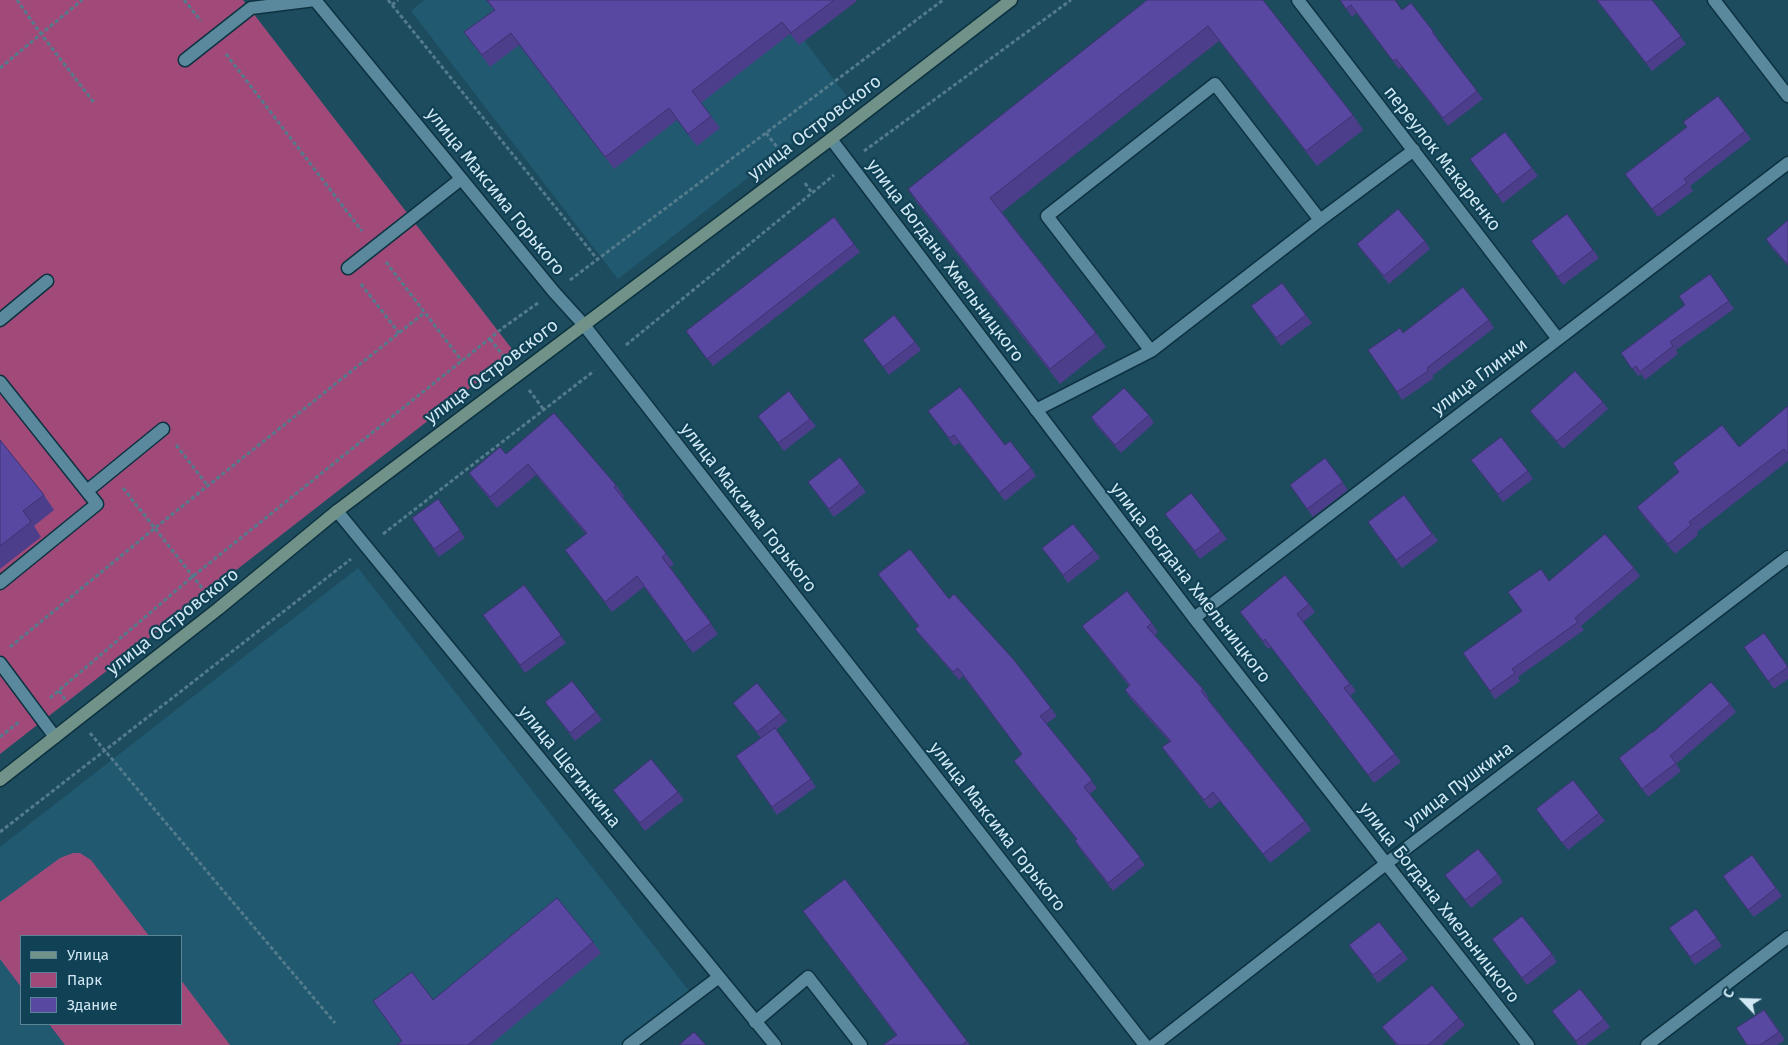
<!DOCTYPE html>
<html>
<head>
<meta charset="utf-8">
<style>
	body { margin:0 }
	#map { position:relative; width:1788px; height:1045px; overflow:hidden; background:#1d4c5f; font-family:"Fira Sans",sans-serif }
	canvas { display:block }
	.legend { position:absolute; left:20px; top:935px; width:162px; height:90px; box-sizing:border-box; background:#104154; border:1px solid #5d8494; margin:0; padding:6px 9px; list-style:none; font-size:15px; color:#d0e8f4 }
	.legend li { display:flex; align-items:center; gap:10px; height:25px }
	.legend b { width:25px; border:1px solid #5d8494 }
	.north { position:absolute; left:1718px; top:975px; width:50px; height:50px; -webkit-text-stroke:4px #104154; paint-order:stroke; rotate:294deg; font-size:14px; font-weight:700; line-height:20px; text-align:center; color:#d0e8f4 }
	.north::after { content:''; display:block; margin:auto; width:18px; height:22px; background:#d0e8f4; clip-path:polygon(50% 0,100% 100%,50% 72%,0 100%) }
</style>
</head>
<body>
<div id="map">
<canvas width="1788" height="1045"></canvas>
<ul class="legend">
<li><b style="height:6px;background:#719288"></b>Улица</li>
<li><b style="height:14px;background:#a14a7a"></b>Парк</li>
<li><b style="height:14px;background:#5848a2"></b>Здание</li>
</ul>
<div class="north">С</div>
</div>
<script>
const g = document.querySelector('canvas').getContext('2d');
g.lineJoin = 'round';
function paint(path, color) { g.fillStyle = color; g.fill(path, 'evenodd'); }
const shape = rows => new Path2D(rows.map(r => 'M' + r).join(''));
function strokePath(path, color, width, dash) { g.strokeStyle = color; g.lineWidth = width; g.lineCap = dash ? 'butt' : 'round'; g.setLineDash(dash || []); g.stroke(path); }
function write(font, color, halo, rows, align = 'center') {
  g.font = font + ' "Fira Sans",sans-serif'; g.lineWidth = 4.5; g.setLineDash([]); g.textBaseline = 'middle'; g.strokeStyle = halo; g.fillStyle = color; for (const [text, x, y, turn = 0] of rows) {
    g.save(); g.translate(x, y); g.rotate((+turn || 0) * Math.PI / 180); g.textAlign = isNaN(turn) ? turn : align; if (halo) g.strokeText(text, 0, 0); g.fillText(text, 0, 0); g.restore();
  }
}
paint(shape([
	[424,0,773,0,849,99,618,279,411,11],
	[358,568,690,992,621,1045,0,1045,0,847],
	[21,936,181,936,181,1024,21,1024]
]), '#205970');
paint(shape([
	[0,0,243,0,515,353,0,754],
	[73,853,80,853,91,860,149,936,21,936,21,987,0,959,0,902,60,858],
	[181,980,230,1045,65,1045,49,1024,181,1024]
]), '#a14a7a');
const lane = shape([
	[185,60,251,8,315,0],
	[1320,220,1414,150],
	[348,268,461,179],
	[0,320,47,281],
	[0,382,97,504,0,583],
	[1036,410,1151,351,1320,220,1215,84,1047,216,1151,351],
	[87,491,163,429],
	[0,663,55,737],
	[755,1022,808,977,861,1045]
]);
const street = shape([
	[315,0,554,292,584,325,1145,1045],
	[1298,0,1558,339],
	[1714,0,1788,96],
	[831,139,1194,618,1528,1045],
	[337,511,775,1045],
	[1194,618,1788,163],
	[629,1045,719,977],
	[1154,1045,1387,863,1788,557],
	[1647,1045,1788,937]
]);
const secondary = shape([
	[0,780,218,609,337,511,831,139,1011,0]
]);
strokePath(lane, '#0c313f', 15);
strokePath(street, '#0c313f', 15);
strokePath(secondary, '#0c313f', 15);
strokePath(shape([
	[17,0,41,34,95,104],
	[184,0,201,21],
	[388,0,598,260],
	[392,5,398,0],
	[226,54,362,231],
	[0,68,82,0],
	[766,133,781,152],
	[864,151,1071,0],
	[805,183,812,193],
	[386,262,462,361],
	[570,280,943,0],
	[361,284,399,333],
	[490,339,506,359],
	[626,345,834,175],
	[529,390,544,410],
	[176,445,208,486],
	[123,488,206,593],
	[383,534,594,371],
	[10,647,155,528,424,313],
	[59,691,67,702],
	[50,698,192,577,504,327,538,303],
	[90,733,335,1023],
	[0,737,19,722],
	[0,832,351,559]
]), '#537b8c', 3, [4, 2.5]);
strokePath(lane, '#5a899e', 12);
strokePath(street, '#5a899e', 12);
strokePath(secondary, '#719288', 12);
paint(shape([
	[486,0,856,0,857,1,799,45,790,34,701,103,720,128,697,146,677,120,614,169,519,45,490,67,473,44,464,32,494,10],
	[1147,0,1263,0,1353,115,1363,130,1317,166,1219,41,1002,212,1096,333,1106,347,1060,384,918,204,908,189],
	[1340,0,1402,10,1433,31,1438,39,1437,40,1483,99,1448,126,1402,67,1399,69,1356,13,1352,17],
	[1596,0,1652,0,1686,44,1652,71],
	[1745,131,1751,139,1690,186,1693,191,1658,217,1631,182],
	[1470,159,1532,168,1538,176,1503,203],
	[1567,214,1599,258,1563,285,1531,241],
	[1788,220,1788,266,1771,247,1766,239],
	[1425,241,1430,249,1389,284,1362,251,1357,244],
	[854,244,860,252,713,366,686,331],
	[1710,274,1734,309,1676,350,1678,354,1645,380,1641,374,1638,376,1621,353,1685,305],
	[1257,314,1306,315,1312,323,1281,346],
	[1489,320,1494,328,1432,376,1434,378,1402,400,1397,392],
	[863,340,915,342,921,350,889,375],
	[1603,402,1608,409,1563,449,1536,419,1530,411],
	[1788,406,1788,461,1697,532,1698,535,1675,554,1644,517,1637,507,1679,473,1673,463,1739,447],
	[928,411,1031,468,1036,476,1005,501,959,443,954,446],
	[1149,415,1154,423,1121,453,1096,425,1091,417],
	[758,416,810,419,816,426,784,451],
	[0,440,44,495,54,510,34,526,41,537,0,569],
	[506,454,616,485,624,496,623,497,674,564,670,567,718,634,693,653,644,587,612,612,565,550,586,534,536,475,497,508,477,484,469,473],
	[1325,458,1348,490,1313,517,1290,485],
	[1471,460,1528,471,1533,479,1503,502],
	[808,482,860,484,866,492,834,517],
	[1404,495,1438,541,1402,568,1373,530],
	[438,499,465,538,439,557,412,518],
	[1165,514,1221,531,1227,539,1200,559],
	[1042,548,1094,550,1100,558,1068,583],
	[1634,568,1640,576,1581,626,1584,630,1518,677,1520,681,1495,699,1463,653,1522,611,1549,581],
	[878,574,949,599,1051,708,1057,716,1046,724,1097,788,1090,794,1145,865,1113,891,1080,849,1075,841,1077,840,1014,761,1022,754,963,676,959,680,921,637,915,629,918,626],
	[524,585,566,643,525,673,483,615],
	[1309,604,1315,612,1303,622,1356,691,1350,696,1401,762,1374,783,1271,647,1268,649,1240,612],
	[1152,623,1158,632,1155,635,1203,689,1209,698,1208,699,1305,821,1311,830,1270,863,1220,801,1210,809,1169,757,1162,747,1170,742,1131,699,1125,690,1129,686,1082,626],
	[1744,647,1788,667,1788,679,1774,689],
	[545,702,596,712,602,720,575,741],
	[733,703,781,713,787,721,776,730,816,787,777,815,736,756,761,738],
	[1730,704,1736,712,1676,764,1681,771,1648,797,1619,758,1652,733],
	[613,790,678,792,684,800,645,831],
	[1536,809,1599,813,1605,821,1568,850],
	[1752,855,1782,896,1754,917,1728,884],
	[1498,874,1503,882,1471,908,1445,875],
	[845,879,970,1045,883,1045,896,1035,803,911],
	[1696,909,1722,946,1695,965,1669,928],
	[1492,939,1552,954,1557,962,1527,985],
	[593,942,601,953,490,1045,397,1045,402,1042,433,1000],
	[1349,945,1403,952,1408,959,1378,983],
	[1552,1011,1604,1019,1610,1027,1586,1045,1578,1045],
	[1770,1017,1785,1040,1777,1045,1747,1045],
	[1459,1018,1465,1025,1442,1045,1396,1045,1382,1027]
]), '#4c3e8b');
const building = shape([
	[487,0,834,0,791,33,782,22,692,91,711,116,688,134,669,108,605,157,511,33,482,55,464,32,495,10,487,0],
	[1147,0,1263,0,1353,115,1306,151,1208,26,990,198,1096,333,1050,369,908,189,1147,0],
	[1340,0,1395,0,1402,10,1411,3,1433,31,1432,32,1477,91,1443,118,1396,59,1393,61,1351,5,1346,9,1340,0],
	[1597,0,1652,0,1681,36,1646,63,1597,0],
	[1718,96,1745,131,1684,179,1687,183,1652,209,1625,174,1687,127,1683,122,1718,96],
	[1505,132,1532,168,1497,195,1470,159,1505,132],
	[1398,209,1425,241,1384,276,1357,244,1398,209],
	[1567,214,1593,250,1558,277,1531,241,1567,214],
	[834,217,854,244,707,359,686,331,834,217],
	[1788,220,1788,265,1766,239,1788,220],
	[1710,274,1729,301,1670,342,1673,346,1640,372,1636,366,1632,369,1621,353,1685,305,1679,296,1710,274],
	[1282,283,1306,315,1276,338,1251,306,1282,283],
	[1463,287,1489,320,1427,368,1428,371,1397,392,1368,350,1400,328,1403,333,1463,287],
	[894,315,915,342,883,367,863,340,894,315],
	[1575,371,1603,402,1557,441,1530,411,1575,371],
	[960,387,1005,445,1010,441,1031,468,999,493,954,435,949,438,928,411,960,387],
	[1124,388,1149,415,1115,445,1091,417,1124,388],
	[789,391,810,419,778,443,758,416,789,391],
	[1788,406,1788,453,1784,449,1689,522,1691,525,1668,544,1637,507,1679,472,1673,463,1722,425,1739,447,1788,406],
	[554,413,616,485,614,487,666,553,662,557,711,623,685,642,637,576,605,602,565,550,587,533,528,464,490,497,469,473,500,447,506,454,554,413],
	[1501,437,1528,471,1498,494,1471,460,1501,437],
	[0,440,44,495,23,511,31,522,0,546,0,440],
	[840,457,860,484,829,509,808,482,840,457],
	[1325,458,1343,482,1307,509,1290,485,1325,458],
	[1191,493,1221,531,1195,551,1165,514,1191,493],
	[1404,495,1432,534,1396,560,1368,522,1404,495],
	[438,499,460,530,434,549,412,518,438,499],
	[1073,524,1094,550,1063,575,1042,548,1073,524],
	[1605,534,1634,568,1575,618,1578,622,1512,669,1515,673,1490,691,1463,653,1522,611,1508,592,1541,569,1549,581,1605,534],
	[910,549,949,599,954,594,1014,660,1051,708,1040,716,1092,780,1084,787,1140,857,1108,883,1075,841,1077,839,1014,761,1022,754,958,668,953,672,915,629,919,626,878,574,910,549],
	[1285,575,1309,604,1297,614,1350,684,1344,688,1395,754,1368,775,1265,639,1263,641,1240,612,1285,575],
	[524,585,561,635,520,665,483,615,524,585],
	[1127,591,1152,623,1147,627,1203,689,1201,691,1305,821,1263,854,1213,792,1204,800,1162,747,1171,741,1125,690,1130,685,1082,626,1127,591],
	[1764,633,1788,667,1768,681,1744,647,1764,633],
	[572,681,596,712,570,733,545,702,572,681],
	[1711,682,1730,704,1670,756,1676,763,1642,789,1619,758,1652,732,1652,733,1711,682],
	[757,683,781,713,757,732,733,703,757,683],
	[775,728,811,779,772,807,736,756,775,728],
	[651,759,678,792,640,823,613,790,651,759],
	[1573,780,1599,813,1562,843,1536,809,1573,780],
	[1478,849,1498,874,1465,900,1445,875,1478,849],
	[1752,855,1776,888,1748,910,1723,876,1752,855],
	[845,879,967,1041,962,1045,883,1045,897,1035,803,911,845,879],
	[557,898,593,942,468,1045,397,1045,402,1041,373,1001,412,972,433,1000,557,898],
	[1696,909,1717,938,1690,957,1669,928,1696,909],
	[1522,916,1552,954,1522,978,1492,939,1522,916],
	[1379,922,1403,952,1373,975,1349,945,1379,922],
	[1432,985,1459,1018,1428,1045,1398,1045,1382,1027,1432,985],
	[1580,989,1604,1019,1576,1041,1552,1011,1580,989],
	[1764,1010,1779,1032,1760,1045,1747,1045,1736,1028,1764,1010],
	[694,1032,706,1045,679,1045,694,1032]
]);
paint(building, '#5848a2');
strokePath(building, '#3e3271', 1);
write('18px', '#d0e8f4', '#104154', [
	["улица Островского",815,128,-37],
	["переулок Макаренко",1442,159,52],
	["улица Максима Горького",495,192,51],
	["улица Богдана Хмельницкого",945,261,53],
	["улица Островского",492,372,-37],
	["улица Глинки",1480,377,-37],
	["улица Максима Горького",748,508,52],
	["улица Богдана Хмельницкого",1190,583,52],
	["улица Островского",173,622,-38],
	["улица Щетинкина",569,767,51],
	["улица Пушкина",1459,786,-37],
	["улица Максима Горького",997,827,52],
	["улица Богдана Хмельницкого",1439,903,52]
]);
</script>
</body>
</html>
